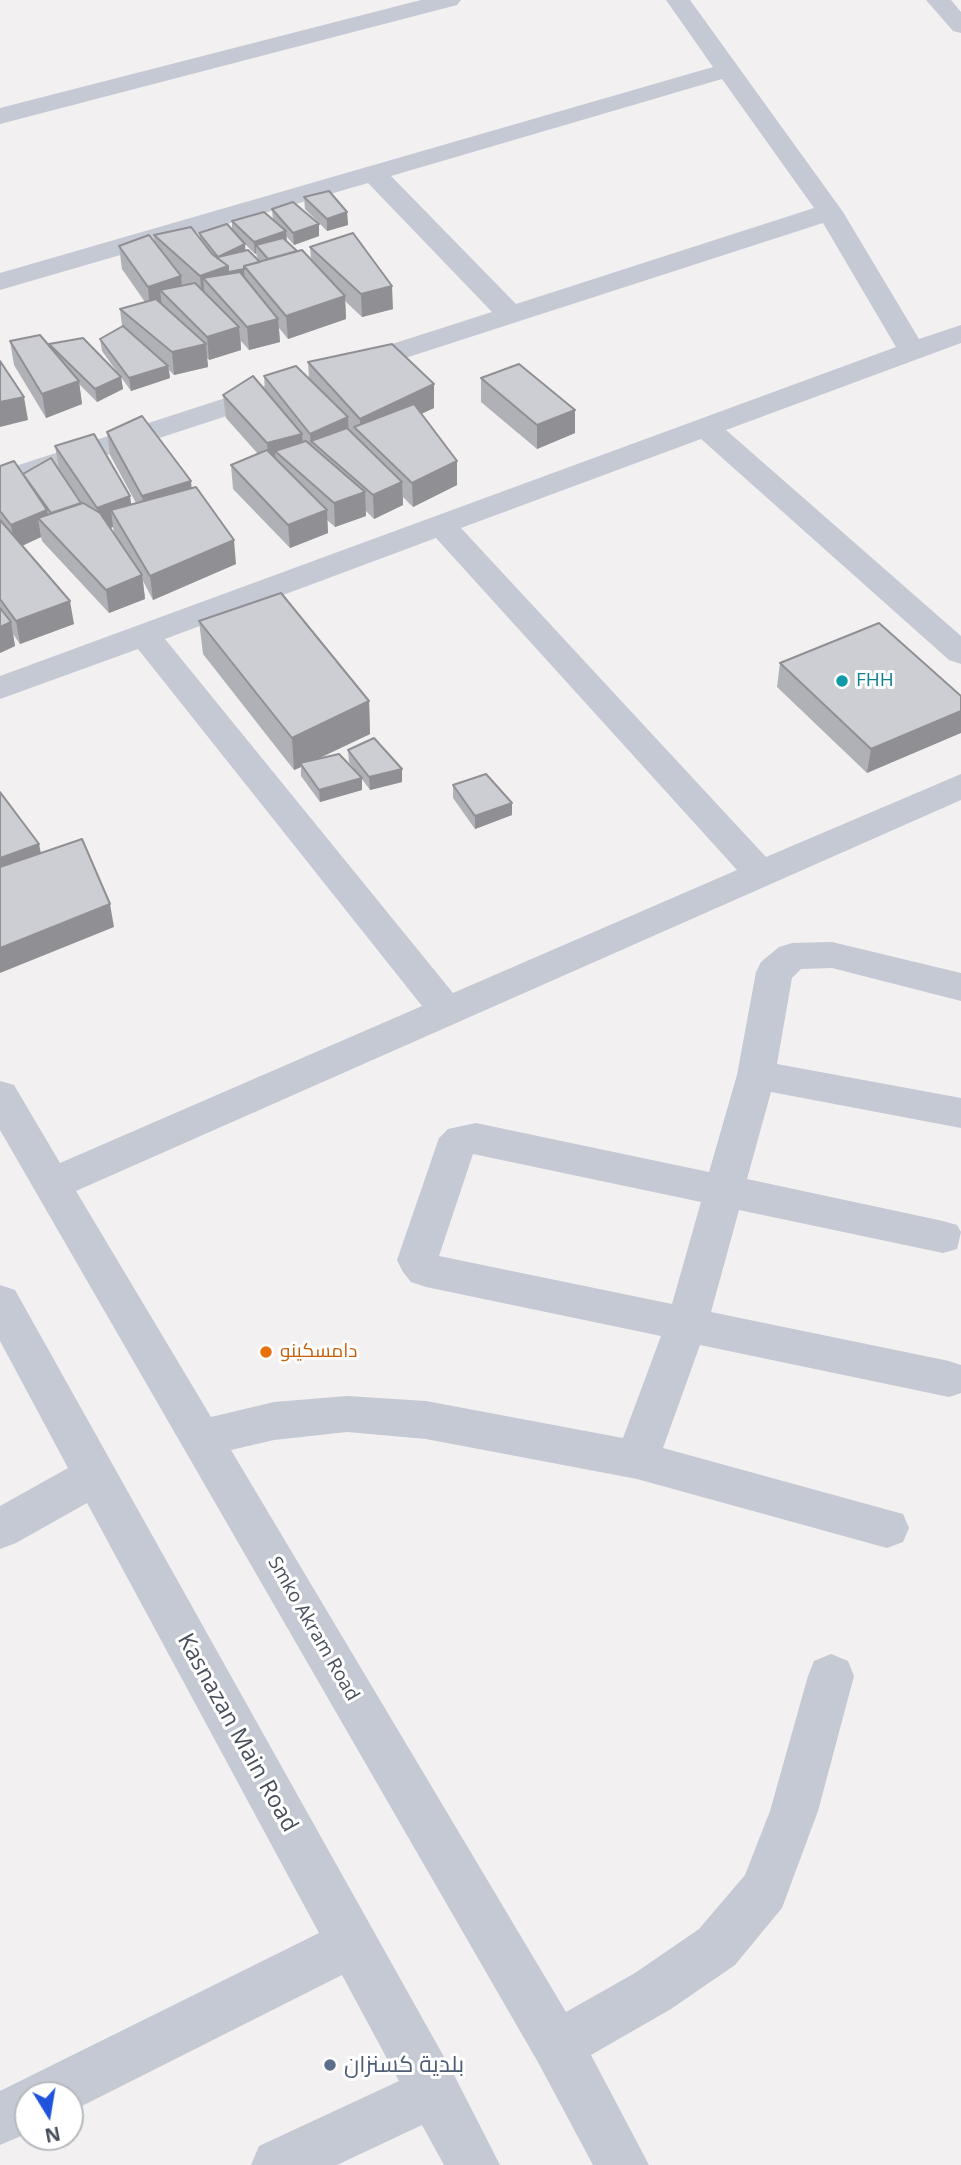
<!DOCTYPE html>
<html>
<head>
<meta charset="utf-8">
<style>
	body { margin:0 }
	#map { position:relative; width:961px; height:2165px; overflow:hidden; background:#f2f0f0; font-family:"Open Sans",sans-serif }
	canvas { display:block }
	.north { position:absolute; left:14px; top:2081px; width:70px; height:70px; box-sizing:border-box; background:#fff; border:2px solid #b6b9be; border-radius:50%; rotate:169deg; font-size:19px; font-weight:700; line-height:28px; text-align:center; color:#484f5c }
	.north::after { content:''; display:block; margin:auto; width:24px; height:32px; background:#1f53dc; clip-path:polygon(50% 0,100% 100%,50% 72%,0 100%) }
</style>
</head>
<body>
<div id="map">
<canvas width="961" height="2165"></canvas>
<div class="north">N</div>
</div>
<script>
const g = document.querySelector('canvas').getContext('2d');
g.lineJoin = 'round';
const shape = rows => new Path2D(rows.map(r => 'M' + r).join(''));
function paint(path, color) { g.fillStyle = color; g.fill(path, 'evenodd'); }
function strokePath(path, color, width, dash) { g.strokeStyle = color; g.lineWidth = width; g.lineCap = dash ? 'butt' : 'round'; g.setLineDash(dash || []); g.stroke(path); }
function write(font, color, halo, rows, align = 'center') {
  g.font = font + ' "Open Sans",Cairo,sans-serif'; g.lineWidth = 6; g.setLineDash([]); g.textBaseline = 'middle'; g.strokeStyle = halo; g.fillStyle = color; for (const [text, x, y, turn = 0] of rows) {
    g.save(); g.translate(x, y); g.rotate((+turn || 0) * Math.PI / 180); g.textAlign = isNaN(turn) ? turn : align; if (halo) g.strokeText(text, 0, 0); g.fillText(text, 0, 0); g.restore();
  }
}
paint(shape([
	[421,0,461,0,457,5,0,124,0,108,421,0],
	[666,0,690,0,843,212,919,339,961,325,961,343,726,430,961,636,961,664,949,660,701,439,461,528,766,857,961,774,961,800,76,1191,211,1417,274,1402,347,1396,426,1401,623,1438,661,1336,426,1287,411,1282,403,1272,397,1260,439,1138,448,1129,476,1123,709,1172,737,1075,756,972,761,962,779,947,792,943,832,942,961,973,961,1001,832,968,801,969,792,978,777,1064,961,1098,961,1128,771,1092,747,1179,943,1221,957,1225,961,1232,957,1249,943,1253,739,1210,711,1312,949,1361,961,1365,961,1393,949,1397,700,1345,663,1448,903,1514,909,1528,903,1542,887,1548,637,1479,426,1439,347,1432,274,1440,231,1450,566,2012,635,1973,699,1929,745,1875,770,1811,808,1676,814,1661,831,1654,848,1661,854,1676,818,1811,782,1908,735,1965,671,2009,591,2055,649,2165,593,2165,539,2064,0,1130,0,1081,14,1085,60,1163,422,1006,138,649,0,699,0,676,896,347,823,223,359,373,349,376,339,373,335,367,339,361,492,312,368,183,0,290,0,273,713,67,666,0],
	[722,79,814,208,516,304,391,176,722,79],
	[436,538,737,870,453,993,165,639,436,538],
	[473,1154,701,1202,672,1304,439,1256,473,1154],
	[926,0,951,0,961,12,961,33,953,31,926,0],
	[275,382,285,385,289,391,285,397,0,490,0,471,275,382],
	[0,1285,15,1290,453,2073,500,2165,444,2165,422,2125,337,2165,251,2165,259,2146,399,2081,342,1975,70,2112,70,2095,28,2095,28,2133,0,2145,0,2091,319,1933,87,1503,16,1543,0,1549,0,1506,68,1468,0,1341,0,1285]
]), '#c4c9d4');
paint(shape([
	[304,197,347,212,348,225,327,231,305,209],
	[272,209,319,224,319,236,294,245,286,236,287,242,297,251,311,259,310,247,393,309,362,317,345,301,346,319,288,339,279,328,280,342,249,350,241,341,241,350,209,360,207,358,208,367,174,375,169,370,170,378,131,391,121,377,123,389,97,402,79,384,82,404,46,418,14,365,10,341,49,346,120,376,102,351,100,339,122,326,120,309,145,302,122,269,119,246,155,244,154,235,200,238,199,233,232,230,232,221,273,220],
	[245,244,255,254,256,253,257,257,260,262,245,250],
	[308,362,434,408,421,414,457,485,413,507,403,497,403,505,374,519,366,511,366,516,335,527,327,520,328,533,290,548,233,489,231,465,258,454,226,418,223,395,265,390,264,376,309,379],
	[481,378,575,433,537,449,481,402],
	[107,432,192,488,236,564,153,600,143,581,145,599,109,613,42,541,41,537,22,546,74,624,20,644,13,634,15,646,0,653,0,466,23,474,82,503,59,469,55,446,130,496,131,504,136,503,110,455],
	[113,527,114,533,122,546,110,528],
	[199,621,369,701,370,734,318,759,358,774,349,762,348,750,402,769,402,782,370,790,362,779,362,790,320,802,301,776,301,767,294,770,203,654],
	[780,663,961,696,867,773,777,687],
	[453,785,512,803,512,815,475,829,453,798]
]), '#b0b1b6');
paint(shape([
	[347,212,348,225,327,231,327,219],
	[319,224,319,236,294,245,293,233],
	[286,231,287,243,256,245,256,253,255,254,254,242],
	[245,244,246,256,218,257],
	[228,266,230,289,203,278,205,298,202,299,200,276],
	[244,269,245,282,231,285,229,272],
	[181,276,183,299,160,290,162,306,150,310,148,287],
	[392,286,393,309,362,317,361,294],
	[345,296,346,319,288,339,286,316],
	[278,319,280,342,249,350,247,327],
	[239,327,241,350,209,360,207,337],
	[206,344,208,367,174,375,172,352],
	[168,366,170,378,131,391,129,378],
	[121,377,123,389,97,402,95,389],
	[79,381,82,404,46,418,42,394],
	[434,384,434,408,366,439,360,434,360,419],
	[24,397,28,420,0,427,0,402],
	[575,410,575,433,537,449,537,425],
	[348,417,349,441,311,441,312,458,310,434],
	[302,434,304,457,275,451,276,465,269,466,267,443],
	[457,461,457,485,413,507,412,483],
	[191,481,193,504,145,520,142,496],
	[402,482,403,505,374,519,373,495],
	[365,492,366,516,335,527,334,503],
	[130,496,133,520,111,510,113,527,101,532,97,508],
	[47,510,51,531,38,518,41,537,15,549,11,525],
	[327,510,328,533,290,548,288,525],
	[234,540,236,564,153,600,150,576],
	[142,575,145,599,109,613,106,590],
	[70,601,74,624,20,644,16,621],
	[11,622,15,646,0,653,0,627],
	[369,701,370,734,302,766,300,763,301,767,294,770,292,738],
	[961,711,961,733,867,773,871,749],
	[402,769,402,782,370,790,369,777],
	[362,778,362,790,320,802,319,790],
	[512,803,512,815,475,829,475,816],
	[39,844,46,876,0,892,0,858],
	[110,904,114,927,0,973,0,948]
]), '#909094');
const building = shape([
	[329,191,347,212,327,219,304,197,329,191],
	[293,202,319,224,293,233,272,209,293,202],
	[264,212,286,231,254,242,232,221,264,212],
	[227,224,245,244,218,257,248,250,260,262,244,266,244,269,229,272,228,271,228,266,217,258,218,257,199,233,227,224],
	[191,227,212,254,228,266,200,276,154,235,191,227],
	[353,233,392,286,361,294,310,247,353,233],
	[149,235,181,276,148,287,119,246,149,235],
	[283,238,297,251,268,259,256,245,283,238],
	[302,250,345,296,286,316,244,266,302,250],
	[240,272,278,319,247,327,203,278,240,272],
	[195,283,239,327,207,337,160,290,195,283],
	[156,299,206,344,172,352,120,309,156,299],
	[123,326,168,366,129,378,100,339,123,326],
	[40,335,79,381,42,394,10,341,40,335],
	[83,338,121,377,95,389,49,344,83,338],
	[392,344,434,384,360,419,308,362,392,344],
	[0,361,24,397,0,402,0,361],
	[519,364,575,410,537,425,481,378,519,364],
	[296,366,348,417,310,434,264,376,296,366],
	[253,376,302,434,267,443,223,395,253,376],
	[414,404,457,461,412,483,354,427,414,404],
	[142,416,191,481,142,496,107,432,142,416],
	[347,428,402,482,373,495,311,441,347,428],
	[94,434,130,496,97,508,55,446,94,434],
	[306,441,365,492,334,503,275,451,306,441],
	[267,450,327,510,288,525,231,465,267,450],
	[51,458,81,503,51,513,23,474,51,458],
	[14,461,47,510,11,525,0,511,0,466,14,461],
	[196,487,234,540,150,576,111,510,196,487],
	[83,503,100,513,142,575,106,590,38,518,83,503],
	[0,520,70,601,16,621,0,599,0,520],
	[281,593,369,701,292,738,199,621,281,593],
	[0,608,11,622,0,627,0,608],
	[879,623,961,696,961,711,871,749,780,663,879,623],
	[374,738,402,769,369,777,348,750,374,738],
	[339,754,362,778,319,790,300,763,339,754],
	[486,774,512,803,475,816,453,785,486,774],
	[0,792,39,844,0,858,0,792],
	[82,839,110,904,0,948,0,867,82,839]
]);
paint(building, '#cdced4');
strokePath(building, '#909094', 2);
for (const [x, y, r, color] of [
	[842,681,7,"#0f9aa8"],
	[266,1352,7,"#e8710a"],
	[330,2065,7,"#5c6f8a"]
]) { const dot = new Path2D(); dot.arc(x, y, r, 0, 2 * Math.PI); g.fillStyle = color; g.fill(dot); strokePath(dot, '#fff', 2.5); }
write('19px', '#0d838f', '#fff', [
	["FHH",856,681]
], 'left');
write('19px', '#c56008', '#fff', [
	["دامسكينو",280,1352]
], 'left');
write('19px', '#484f5c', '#fff', [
	["Smko Akram Road",313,1629,60]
]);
write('23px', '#484f5c', '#fff', [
	["Kasnazan Main Road",237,1733,61]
]);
write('23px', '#4e5e75', '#fff', [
	["بلدية كسنزان",344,2065]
], 'left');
</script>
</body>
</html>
